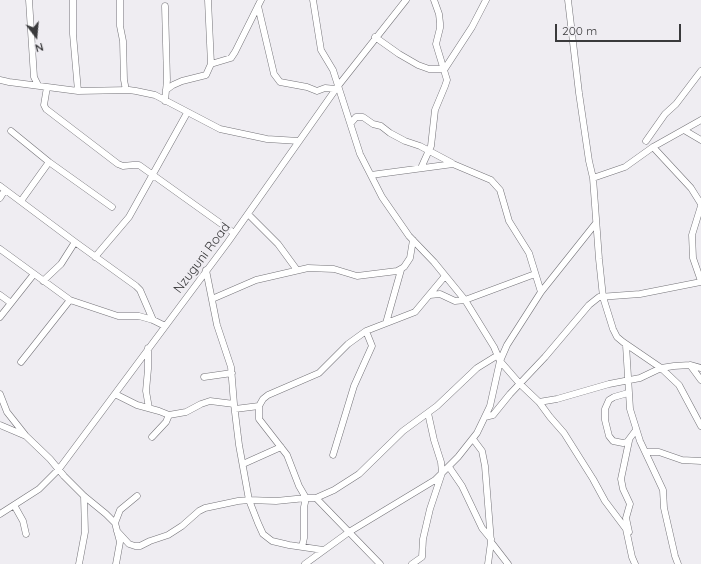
<!DOCTYPE html>
<html>
<head>
<meta charset="utf-8">
<style>
	body { margin:0 }
	#map { position:relative; width:701px; height:564px; overflow:hidden; background:#efedf2; font-family:Quicksand,sans-serif }
	canvas { display:block }
	.north { position:absolute; left:16px; top:16px; width:40px; height:40px; -webkit-text-stroke:3px #efedf2; paint-order:stroke; rotate:164deg; font-size:11px; font-weight:700; line-height:16px; text-align:center; color:#3a3a3c }
	.north::after { content:''; display:block; margin:auto; width:14px; height:18px; background:#3a3a3c; clip-path:polygon(50% 0,100% 100%,50% 72%,0 100%) }
	.scale { position:absolute; left:555px; top:24px; width:126px; height:18px; box-sizing:border-box; border:2px solid #3a3a3c; border-top:0; padding-left:5px; font-size:12px; line-height:14px; white-space:nowrap; color:#3a3a3c; -webkit-text-stroke:3px #efedf2; paint-order:stroke }
</style>
</head>
<body>
<div id="map">
<canvas width="701" height="564"></canvas>
<div class="north">N</div>
<div class="scale">200 m</div>
</div>
<script>
const g = document.querySelector('canvas').getContext('2d');
g.lineJoin = 'round';
const shape = rows => new Path2D(rows.map(r => 'M' + r).join(''));
function strokePath(path, color, width, dash) { g.strokeStyle = color; g.lineWidth = width; g.lineCap = dash ? 'butt' : 'round'; g.setLineDash(dash || []); g.stroke(path); }
function write(font, color, halo, rows, align = 'center') {
  g.font = font + ' Quicksand,sans-serif'; g.lineWidth = 4; g.setLineDash([]); g.textBaseline = 'middle'; g.strokeStyle = halo; g.fillStyle = color; for (const [text, x, y, turn = 0] of rows) {
    g.save(); g.translate(x, y); g.rotate((+turn || 0) * Math.PI / 180); g.textAlign = isNaN(turn) ? turn : align; if (halo) g.strokeText(text, 0, 0); g.fillText(text, 0, 0); g.restore();
  }
}
const minor = shape([
	[29,0,34,77,38,85],
	[73,0,73,34,78,91],
	[120,0,120,26,123,41,124,80,126,90],
	[208,0,211,64],
	[313,0,321,50,333,70,360,154,382,197,409,236,434,262,465,300,494,347,500,361,520,384,539,402,550,417,564,433,593,479,605,501,626,529,632,557,635,564],
	[568,0,579,93,589,161,593,178,599,259,603,297,613,329,617,337,623,342,661,368,674,366,690,365,701,380],
	[165,6,167,80,165,101],
	[258,6,274,74,280,82,307,87,317,91,325,88,336,89],
	[375,37,399,54,418,65,429,69,444,69],
	[444,70,472,27,486,0],
	[0,80,9,82,78,91,129,90,136,91,155,95,220,129,267,139,299,141],
	[47,87,44,105,46,109,118,164,123,166,133,165,139,165,234,233],
	[166,90,173,85,182,81,206,75,211,64,231,58,235,52,261,0],
	[351,123,356,117,363,117,373,124,381,126,390,133,405,141,420,146,452,163],
	[684,130,701,140],
	[11,131,49,162,112,207],
	[646,141,665,114,676,104,701,71],
	[653,147,691,188,701,204],
	[421,168,431,146,435,110,445,86,447,80,436,44,440,28,440,23,439,14,434,0],
	[371,175,453,164,491,180,500,190,509,221,529,253,541,292],
	[593,178,625,167,653,147,701,120],
	[0,186,75,242,136,286,140,290,153,320],
	[0,198,5,190],
	[21,201,49,162],
	[701,206,692,235,693,258,701,281],
	[248,214,278,244,297,270],
	[0,249,70,300,118,316,139,316,153,320,165,326],
	[95,257,129,217,187,113],
	[206,270,217,325,231,367,234,404,239,445,249,500,258,523,263,534,272,541,289,545,323,550],
	[43,281,61,264,75,242],
	[0,295,11,303],
	[430,295,440,294,455,301,465,300,535,274],
	[212,299,256,280,308,268,334,269,357,276,397,271,404,267,410,258,413,240],
	[0,317,34,274],
	[386,323,401,270],
	[626,345,630,409,640,441,663,490,664,508,675,556,678,564],
	[148,348,148,369,146,391,149,408],
	[21,362,70,300],
	[690,365,701,368],
	[204,377,232,373],
	[628,393,614,397,609,400,605,409,605,420,609,436,613,441,623,443,627,442,636,430],
	[0,394,7,412,26,436,50,459,64,476,84,496,106,514,115,523,120,542,116,564],
	[115,394,137,405,159,411,169,415,186,412,201,404,210,401,234,404],
	[539,402,557,399,609,384,640,378,661,368,679,385,701,426],
	[235,409,259,406],
	[485,417,493,415,510,394,545,357,589,305,599,297,640,294,701,282],
	[0,425,26,436],
	[152,437,166,422,169,415],
	[473,439,482,451,485,466,491,542,488,564],
	[629,441,621,479,623,489,630,504,626,518,629,532],
	[646,452,659,452,682,460,701,461],
	[333,455,354,386,372,346,366,331],
	[243,464,281,447],
	[449,467,462,486,482,528,491,539],
	[316,498,334,490,359,474,403,431,437,406,477,368,498,355],
	[14,505,23,521,26,534],
	[0,514,39,489,59,469,228,242,338,86,406,0],
	[115,523,120,510,137,496],
	[117,531,129,544,135,546,140,546,150,541,168,535,182,526,199,511,205,508,238,501,249,500,276,501,306,498,304,507,304,538,302,547],
	[491,542,508,564],
	[79,564,85,532,84,496],
	[305,564,349,532,435,480,458,457,477,433,490,406,500,361,507,345,541,292,596,223],
	[380,564,316,498,306,498,299,486,287,455,259,419,259,406,263,399,268,395,319,373,348,344,366,331,415,312,445,276],
	[412,564,422,557,423,539,430,509,442,473,441,462,434,440,428,413]
]);
strokePath(minor, '#747378', 7);
strokePath(minor, '#fff', 6);
write('13px', '#3a3a3c', '#efedf2', [
	["Nzuguni Road",202,258,-53]
]);
</script>
</body>
</html>
